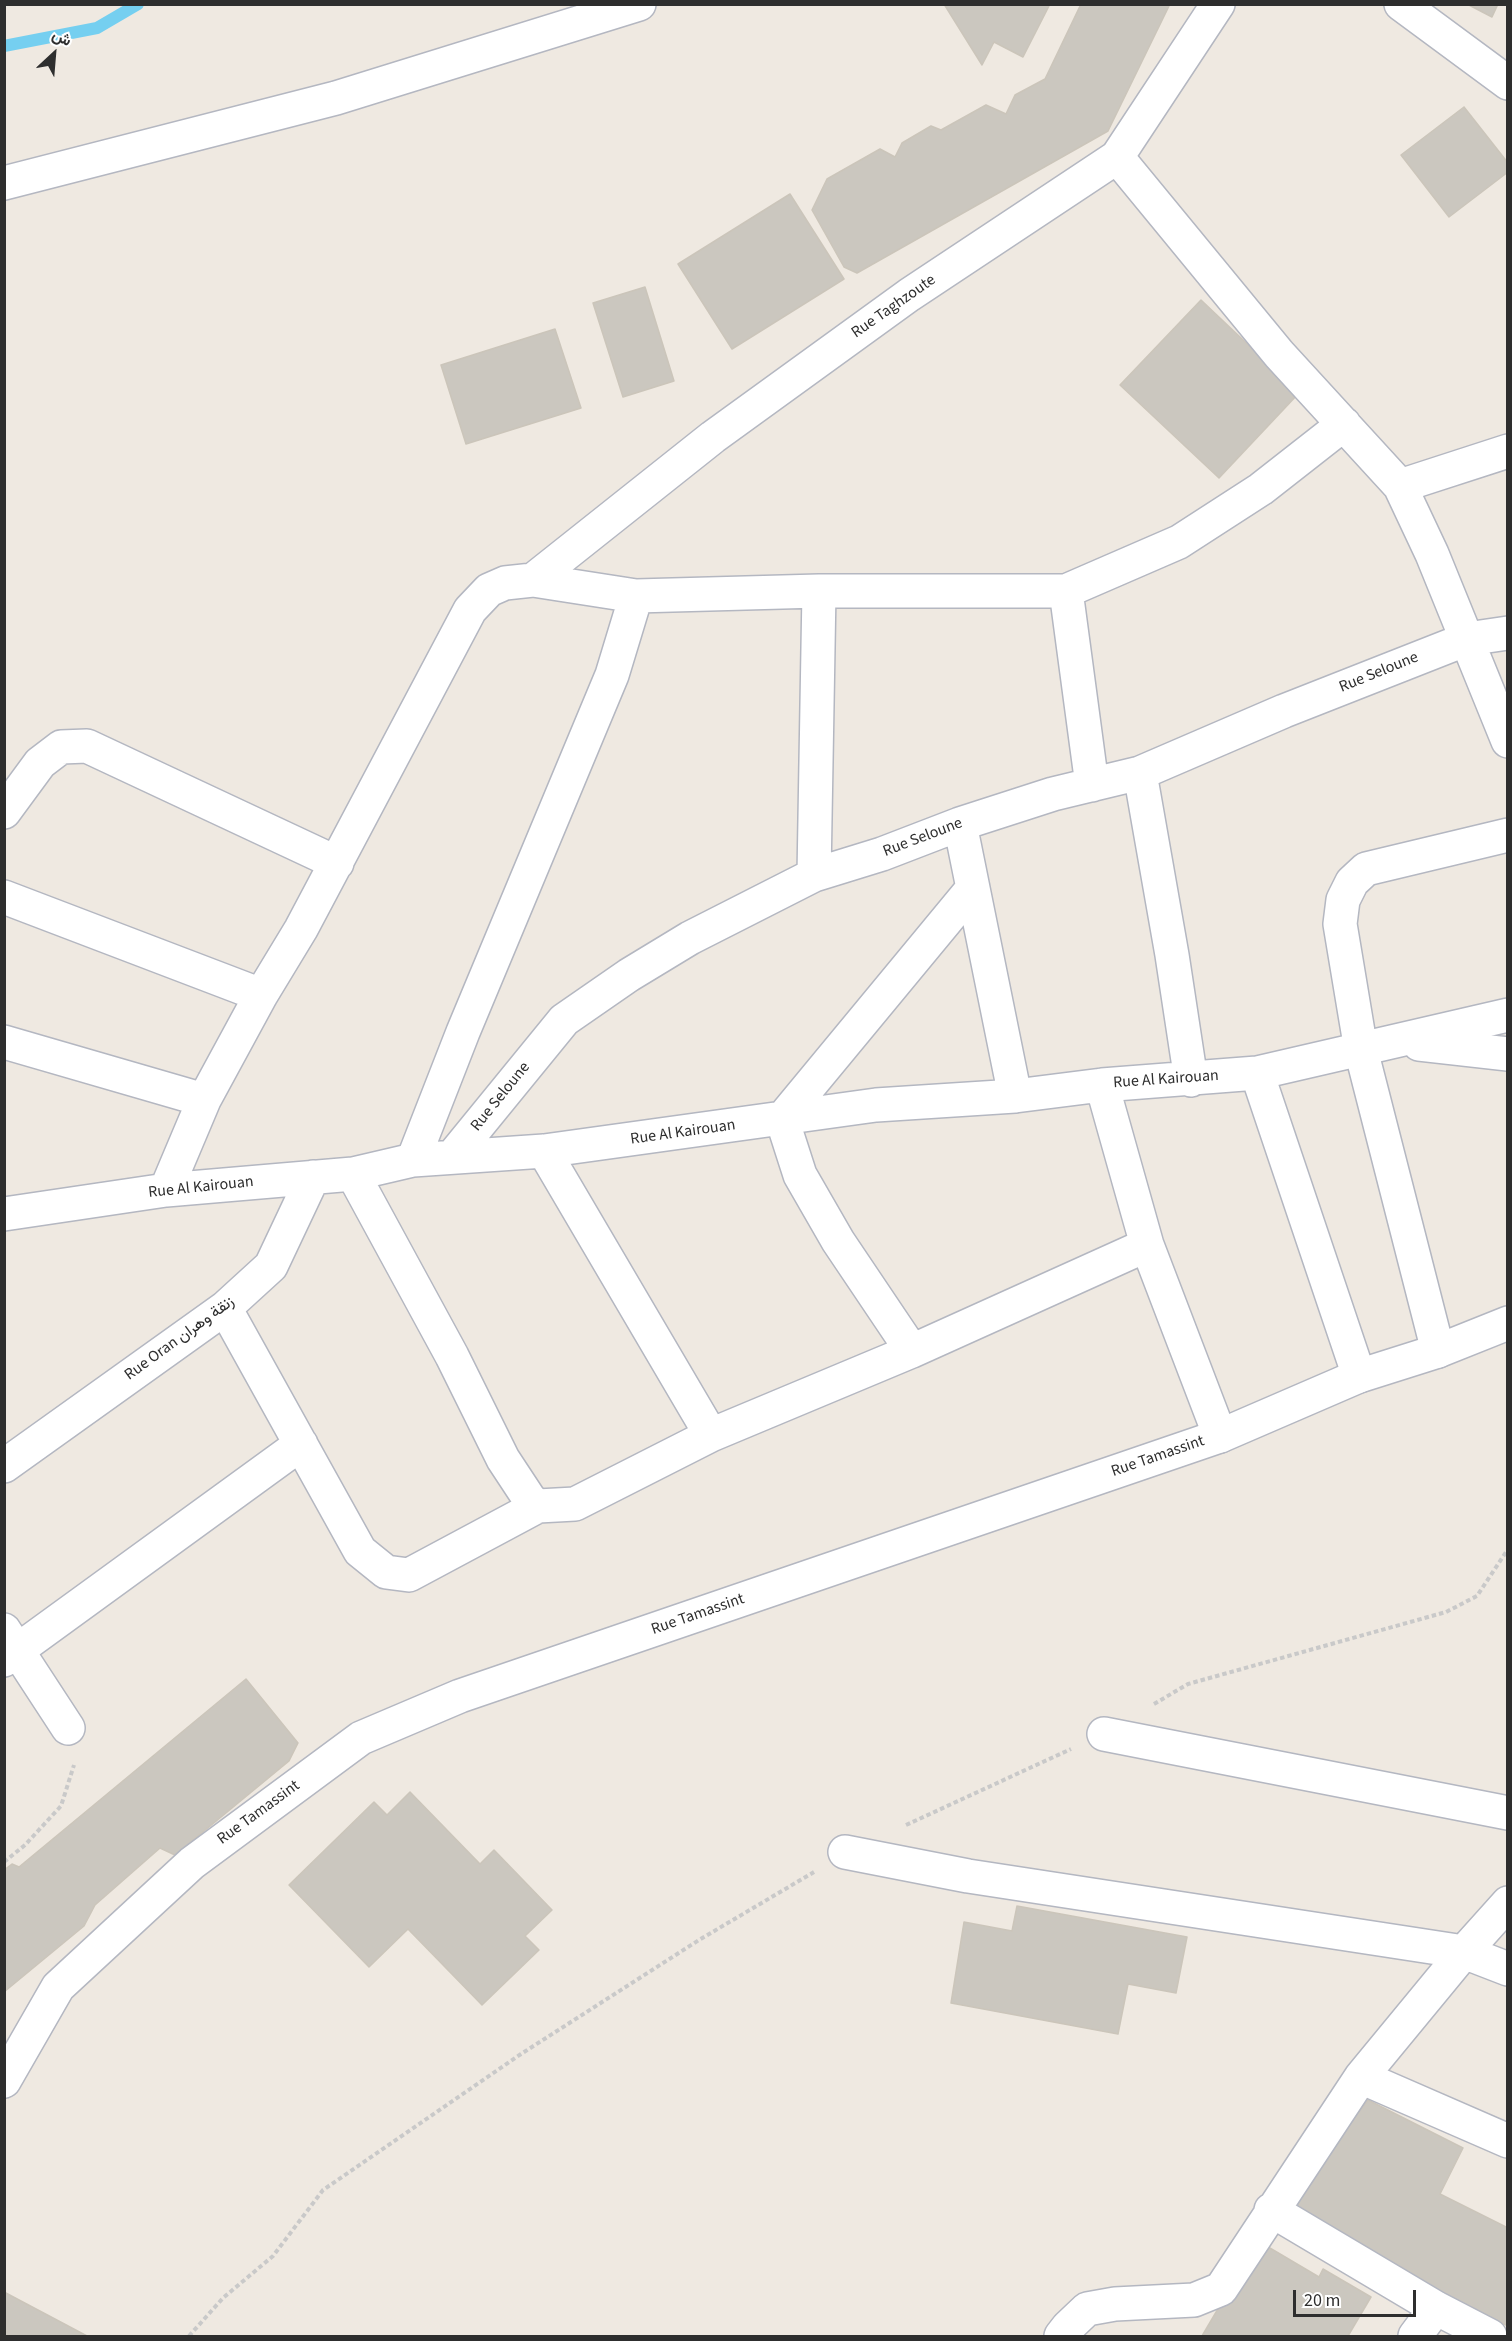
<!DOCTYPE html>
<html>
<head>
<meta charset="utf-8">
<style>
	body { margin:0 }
	#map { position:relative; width:1512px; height:2341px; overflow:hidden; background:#efe9e1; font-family:"Source Sans 3",Vazirmatn,sans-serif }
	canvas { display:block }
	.frame { position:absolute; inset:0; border:6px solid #2e2e2e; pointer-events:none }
	.north { position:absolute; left:24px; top:24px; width:60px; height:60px; -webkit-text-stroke:4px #fff; paint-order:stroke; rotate:26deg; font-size:16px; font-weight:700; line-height:24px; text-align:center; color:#2e2e2e }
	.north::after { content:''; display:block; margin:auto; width:21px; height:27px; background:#2e2e2e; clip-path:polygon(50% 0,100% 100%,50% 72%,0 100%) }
	.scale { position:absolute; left:1293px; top:2290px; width:123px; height:27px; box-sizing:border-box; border:3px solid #2e2e2e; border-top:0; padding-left:8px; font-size:18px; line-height:21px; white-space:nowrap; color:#2e2e2e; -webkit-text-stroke:4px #fff; paint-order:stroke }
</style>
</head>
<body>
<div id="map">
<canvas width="1512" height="2341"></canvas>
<div class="frame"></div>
<div class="north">ش</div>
<div class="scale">20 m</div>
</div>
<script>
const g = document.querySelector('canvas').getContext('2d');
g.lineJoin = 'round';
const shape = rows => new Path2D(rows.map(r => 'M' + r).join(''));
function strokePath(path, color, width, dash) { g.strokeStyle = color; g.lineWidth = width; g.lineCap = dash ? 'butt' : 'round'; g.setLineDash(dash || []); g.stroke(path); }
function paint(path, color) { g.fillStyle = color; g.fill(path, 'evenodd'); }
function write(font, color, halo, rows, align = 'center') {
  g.font = font + ' "Source Sans 3",Vazirmatn,sans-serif'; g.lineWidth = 4.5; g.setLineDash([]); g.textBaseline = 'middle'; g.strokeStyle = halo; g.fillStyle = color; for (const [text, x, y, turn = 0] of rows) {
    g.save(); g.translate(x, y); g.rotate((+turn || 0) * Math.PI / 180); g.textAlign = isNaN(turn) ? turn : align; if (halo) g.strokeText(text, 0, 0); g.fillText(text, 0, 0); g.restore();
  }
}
strokePath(shape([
	[4,46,97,28,138,4]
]), '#75cff0', 12);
const building = shape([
	[944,4,1050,4,1023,57,994,42,982,65,944,4],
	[1081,4,1170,4,1108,131,857,273,844,267,812,210,827,179,880,149,895,157,902,143,931,126,941,130,986,105,1006,114,1015,95,1045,79,1081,4],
	[1467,4,1498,4,1492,17,1467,4],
	[1464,107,1508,163,1508,172,1449,217,1401,155,1464,107],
	[790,194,844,279,732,349,678,264,790,194],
	[645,287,674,381,623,397,593,303,645,287],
	[1201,300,1299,393,1219,478,1120,385,1201,300],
	[555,329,581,408,466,444,441,365,555,329],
	[246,1679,298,1743,289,1761,175,1855,160,1848,95,1905,84,1926,4,1992,4,1870,12,1864,19,1867,246,1679],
	[410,1792,480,1864,494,1850,552,1910,525,1936,539,1950,482,2005,408,1929,369,1967,289,1885,374,1802,387,1815,410,1792],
	[1017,1906,1187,1937,1176,1993,1128,1984,1118,2034,951,2003,964,1922,1012,1931,1017,1906],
	[1368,2100,1463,2148,1440,2194,1508,2228,1508,2326,1281,2211,1368,2100],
	[1258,2241,1319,2277,1323,2269,1371,2297,1348,2336,1202,2336,1258,2241],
	[4,2292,87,2336,4,2336,4,2292]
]);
paint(building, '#cbc7bf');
strokePath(building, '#cbc5ba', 1.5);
const street = shape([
	[1401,4,1508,83],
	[1117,157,1279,354,1400,486,1432,554,1508,741],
	[4,183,336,98,639,4],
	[1400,486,1508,451],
	[533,580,713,437,909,295,1117,157,1218,4],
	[1066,591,1092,785],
	[1140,773,1172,955,1191,1080],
	[4,812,40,763,61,747,87,746,337,863],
	[960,824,1015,1096],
	[814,875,819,591],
	[4,897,261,995],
	[4,1042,204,1100],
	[1419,1044,1508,1054],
	[1257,1073,1359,1376],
	[1102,1085,1147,1245,1220,1436],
	[782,1119,973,888],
	[782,1119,800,1175,838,1241,912,1351],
	[544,1151,711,1435],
	[453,1156,564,1020,629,975,690,938,814,875,882,854,960,824,1053,794,1140,773,1284,711,1467,639,1508,633],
	[413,1160,463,1032,612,675,636,596],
	[353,1174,452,1356,503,1459,530,1500,538,1506,575,1504,711,1435,912,1351,1147,1245],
	[166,1190,204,1100,261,995,301,929,470,610,489,590,505,583,533,580,636,596,819,591,1066,591,1179,542,1261,489,1344,424],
	[4,1214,166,1190,353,1174,413,1160,544,1151,876,1105,1015,1096,1102,1085,1257,1073,1508,1015],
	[225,1308,360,1551,386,1572,409,1575,538,1506],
	[1438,1351,1361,1050,1340,924,1343,900,1352,882,1366,869,1508,835],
	[4,1466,225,1308,271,1266,313,1177],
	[4,1630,68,1728],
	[4,1660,301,1444],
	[1104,1734,1508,1813],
	[845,1852,968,1876,1464,1952,1508,1969],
	[1361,2077,1508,2141],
	[1271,2210,1436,2308,1490,2336],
	[1061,2336,1068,2327,1087,2309,1115,2304,1194,2300,1221,2289,1361,2077,1464,1952,1508,1903],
	[1415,2336,1436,2308]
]);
const secondary = shape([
	[4,2081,58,1987,192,1863,361,1738,460,1696,1220,1436,1359,1376,1438,1351,1508,1323]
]);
strokePath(street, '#b4b7c1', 36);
strokePath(secondary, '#b4b7c1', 36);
strokePath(shape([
	[1154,1704,1188,1684,1446,1612,1477,1596,1508,1549],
	[906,1825,1071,1749],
	[4,1862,25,1845,61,1806,74,1765],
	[189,2336,223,2298,273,2256,323,2190,521,2054,699,1940,814,1872]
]), '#c9c9c9', 4, [4.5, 3]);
strokePath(street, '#fff', 33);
strokePath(secondary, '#fff', 33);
write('16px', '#2e2e2e', '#fff', [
	["Rue Taghzoute",894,307,-35],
	["Rue Seloune",1379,673,-22],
	["Rue Seloune",923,838,-21],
	["Rue Al Kairouan",1166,1080,-4],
	["Rue Seloune",501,1097,-51],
	["Rue Al Kairouan",683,1133,-8],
	["Rue Al Kairouan",201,1188,-6],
	["Rue Oran زنقة وهران",180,1339,-36],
	["Rue Tamassint",1158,1457,-19],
	["Rue Tamassint",698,1615,-19],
	["Rue Tamassint",259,1813,-36]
]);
</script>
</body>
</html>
